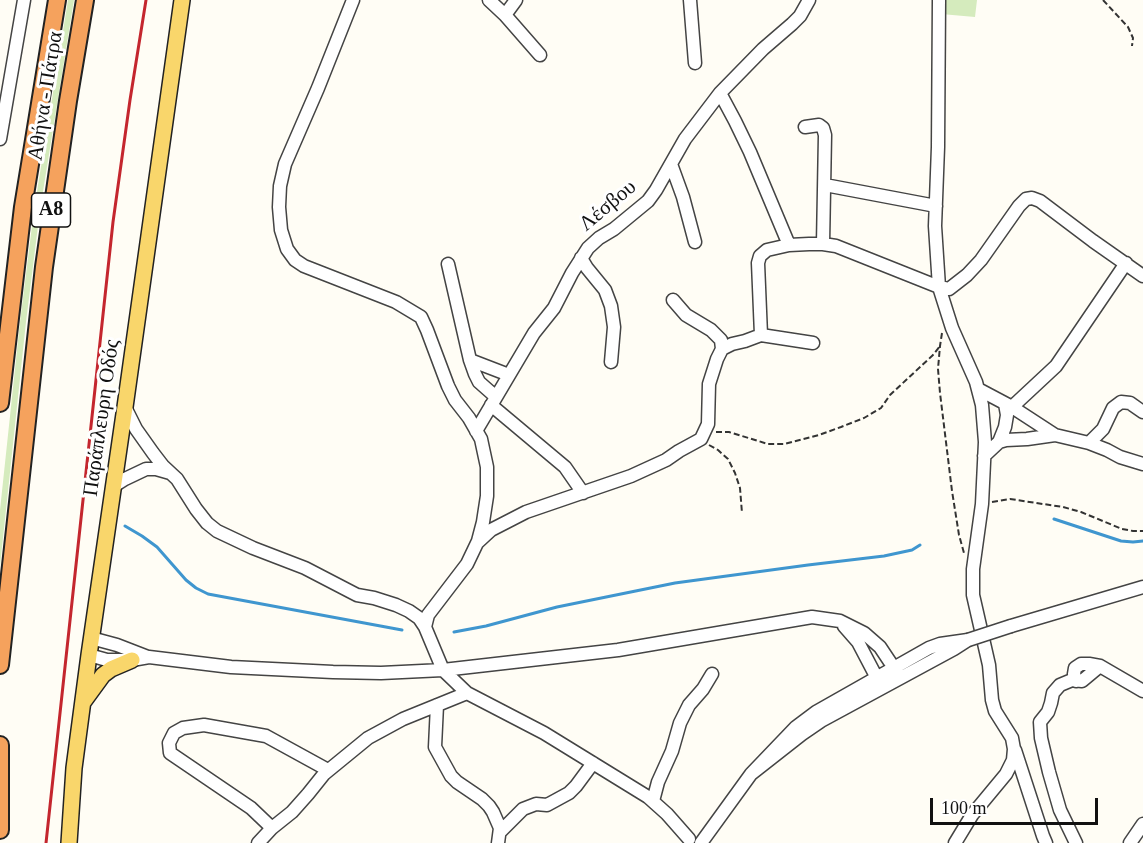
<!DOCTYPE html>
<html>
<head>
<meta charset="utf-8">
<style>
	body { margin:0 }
	#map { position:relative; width:1143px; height:843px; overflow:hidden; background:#fffdf5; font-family:"Times New Roman",serif }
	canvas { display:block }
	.scale { position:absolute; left:930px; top:798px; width:168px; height:27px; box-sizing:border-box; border:3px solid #111; border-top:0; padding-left:8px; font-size:18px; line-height:21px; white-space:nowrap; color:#111; -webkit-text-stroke:4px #fff; paint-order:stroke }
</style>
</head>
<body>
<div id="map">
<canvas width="1143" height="843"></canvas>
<div class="scale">100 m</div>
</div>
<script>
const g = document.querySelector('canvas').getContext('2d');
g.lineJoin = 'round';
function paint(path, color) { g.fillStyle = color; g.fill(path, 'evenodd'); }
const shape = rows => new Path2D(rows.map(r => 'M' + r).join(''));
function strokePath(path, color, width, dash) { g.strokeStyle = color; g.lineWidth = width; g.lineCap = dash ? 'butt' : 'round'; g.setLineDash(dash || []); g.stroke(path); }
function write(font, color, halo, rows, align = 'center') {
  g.font = font + ' "Times New Roman",serif'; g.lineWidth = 6; g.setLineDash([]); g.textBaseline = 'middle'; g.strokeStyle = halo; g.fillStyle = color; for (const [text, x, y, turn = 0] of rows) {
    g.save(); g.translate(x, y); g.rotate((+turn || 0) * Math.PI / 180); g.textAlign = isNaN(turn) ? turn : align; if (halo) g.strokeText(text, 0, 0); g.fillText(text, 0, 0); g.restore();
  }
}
paint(shape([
	[68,0,74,0,40,210,26,322,0,566,0,510,20,322,34,210],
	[941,0,977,0,975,17,941,14]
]), '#d5ebbd');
strokePath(shape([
	[1054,519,1121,541,1133,542,1143,541],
	[125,526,142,536,157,547,186,580,196,588,208,594,402,630],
	[454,632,486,626,557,607,675,583,808,565,884,556,912,550,920,545]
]), '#3f96cf', 3);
const minor = shape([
	[353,0,318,88,285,164,280,186,279,207,281,230,287,249,295,260,304,266,396,302,421,317,427,330,448,386,455,400,469,418,481,439,487,467,487,496,483,522,478,541,467,564,428,615,425,627],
	[489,0,505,15,540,55],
	[690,0,695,63],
	[939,0,938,147,935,226,939,287,952,328,976,382,982,405,985,442,982,504,973,569,973,595,989,665,992,700,995,711,1012,738,1014,749,1013,760,1006,774,972,815,955,843],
	[505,15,516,0],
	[720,93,735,121,750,152,789,245],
	[805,127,819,125,823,128,825,135,823,244],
	[0,139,24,0],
	[671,164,683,197,695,242],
	[825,185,936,206],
	[581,258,587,268,605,290,611,306,614,327,611,362],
	[448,264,470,360,475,374,479,382,496,397],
	[673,300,686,315,711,330,721,340,722,349],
	[813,343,761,335,758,263,760,256,767,250,789,245,809,244,823,244,836,246,939,287,949,289,967,275,981,260,1019,206,1026,199,1032,198,1040,201,1093,241,1143,276],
	[470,360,509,375],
	[978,389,1012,407,1055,435],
	[491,405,565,467,583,493],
	[125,407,136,429,153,453,163,466,177,479,196,509,207,523,217,531,253,548,305,568,357,595,374,598,396,605,409,611,419,618,425,627,443,670,467,693,544,733,648,797,667,814,689,839],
	[1012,407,1056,366,1126,263],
	[476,431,534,333,554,308,572,273,588,248,599,238,614,229,648,201,656,190,685,139,720,93,763,49,792,24,800,16,809,0],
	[999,442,1005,427,1007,415,1005,404],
	[1089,443,1103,429,1113,408,1121,402,1130,403,1143,412],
	[984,456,999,442,1006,440,1027,439,1055,435,1089,443,1107,450,1120,457,1143,464],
	[114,486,125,479,146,469,156,469,170,473],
	[478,542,491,530,526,512,631,476,666,460,679,451,701,439,708,424,709,384,717,359,722,349,732,344,745,341,761,335],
	[844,626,858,642,879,682],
	[1011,626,1143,587],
	[91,638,117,645,148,657],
	[89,655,107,660,132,660,149,657,231,667,333,672,381,673,443,670,618,650,812,617,840,621,864,633,880,647,900,677],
	[1076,681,1074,674,1075,668,1081,664,1089,664,1100,666,1143,691],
	[437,705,435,747,451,776,457,782,482,799,489,806,493,812,500,828,498,843],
	[1015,750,1043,836,1046,843],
	[653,801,658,782,672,751,680,723,689,705,703,689,712,674],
	[272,828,251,808,170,753,169,743,174,733,183,728,204,725,266,736,328,770],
	[500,832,523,809,536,804,547,805,569,793,576,786,593,763],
	[258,843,272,828,292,812,308,794,324,774,368,738,403,719,467,693],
	[701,843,751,774,796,727,816,712,929,648,940,644,968,640,954,649,821,721,802,734,751,774],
	[1076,843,1060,810,1049,772,1041,738,1040,722,1048,712,1051,703,1053,693,1060,685,1072,680,1082,681,1100,666],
	[1130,843,1143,824]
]);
const major = shape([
	[84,701,103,675,111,669,132,660],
	[69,843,74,768,89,655,125,407,182,0]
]);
const highway = shape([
	[0,403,23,207,57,0],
	[0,665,44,267,68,101,85,0],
	[0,745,0,830]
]);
strokePath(minor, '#444', 15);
strokePath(major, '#222', 18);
strokePath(highway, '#222', 20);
strokePath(shape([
	[1103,0,1128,27,1133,38,1132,46],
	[942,333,940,346,938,369,940,393,952,491,959,535,964,553],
	[716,432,729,432,768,444,784,444,819,435,841,427,864,418,881,408,890,395,933,355,940,346],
	[709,445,718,450,728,459,735,473,740,488,742,513],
	[992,502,1010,499,1063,507,1081,512,1122,529,1133,531,1143,531]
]), '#333', 2, [6, 3]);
strokePath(minor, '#fff', 12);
strokePath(major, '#f9d66b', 15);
strokePath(highway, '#f5a25d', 16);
strokePath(shape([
	[46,843,113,222,130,100,146,0]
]), '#c4262e', 3);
const minorBridge = shape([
	[968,640,1011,626]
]);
strokePath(minorBridge, '#444', 15, []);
strokePath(minorBridge, '#fff', 12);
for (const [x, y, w] of [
	[51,210,39]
]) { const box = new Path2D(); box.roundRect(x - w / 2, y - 17, w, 34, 4.5); g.fillStyle = '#fff'; g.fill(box); strokePath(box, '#111', 1.5); }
write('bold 20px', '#111', null, [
	["Α8",51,210]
]);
write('21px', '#111', '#fff', [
	["Αθήνα - Πάτρα",46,96,-81],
	["Λέσβου",608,206,-40],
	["Παράπλευρη Οδός",102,418,-82]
]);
</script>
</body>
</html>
